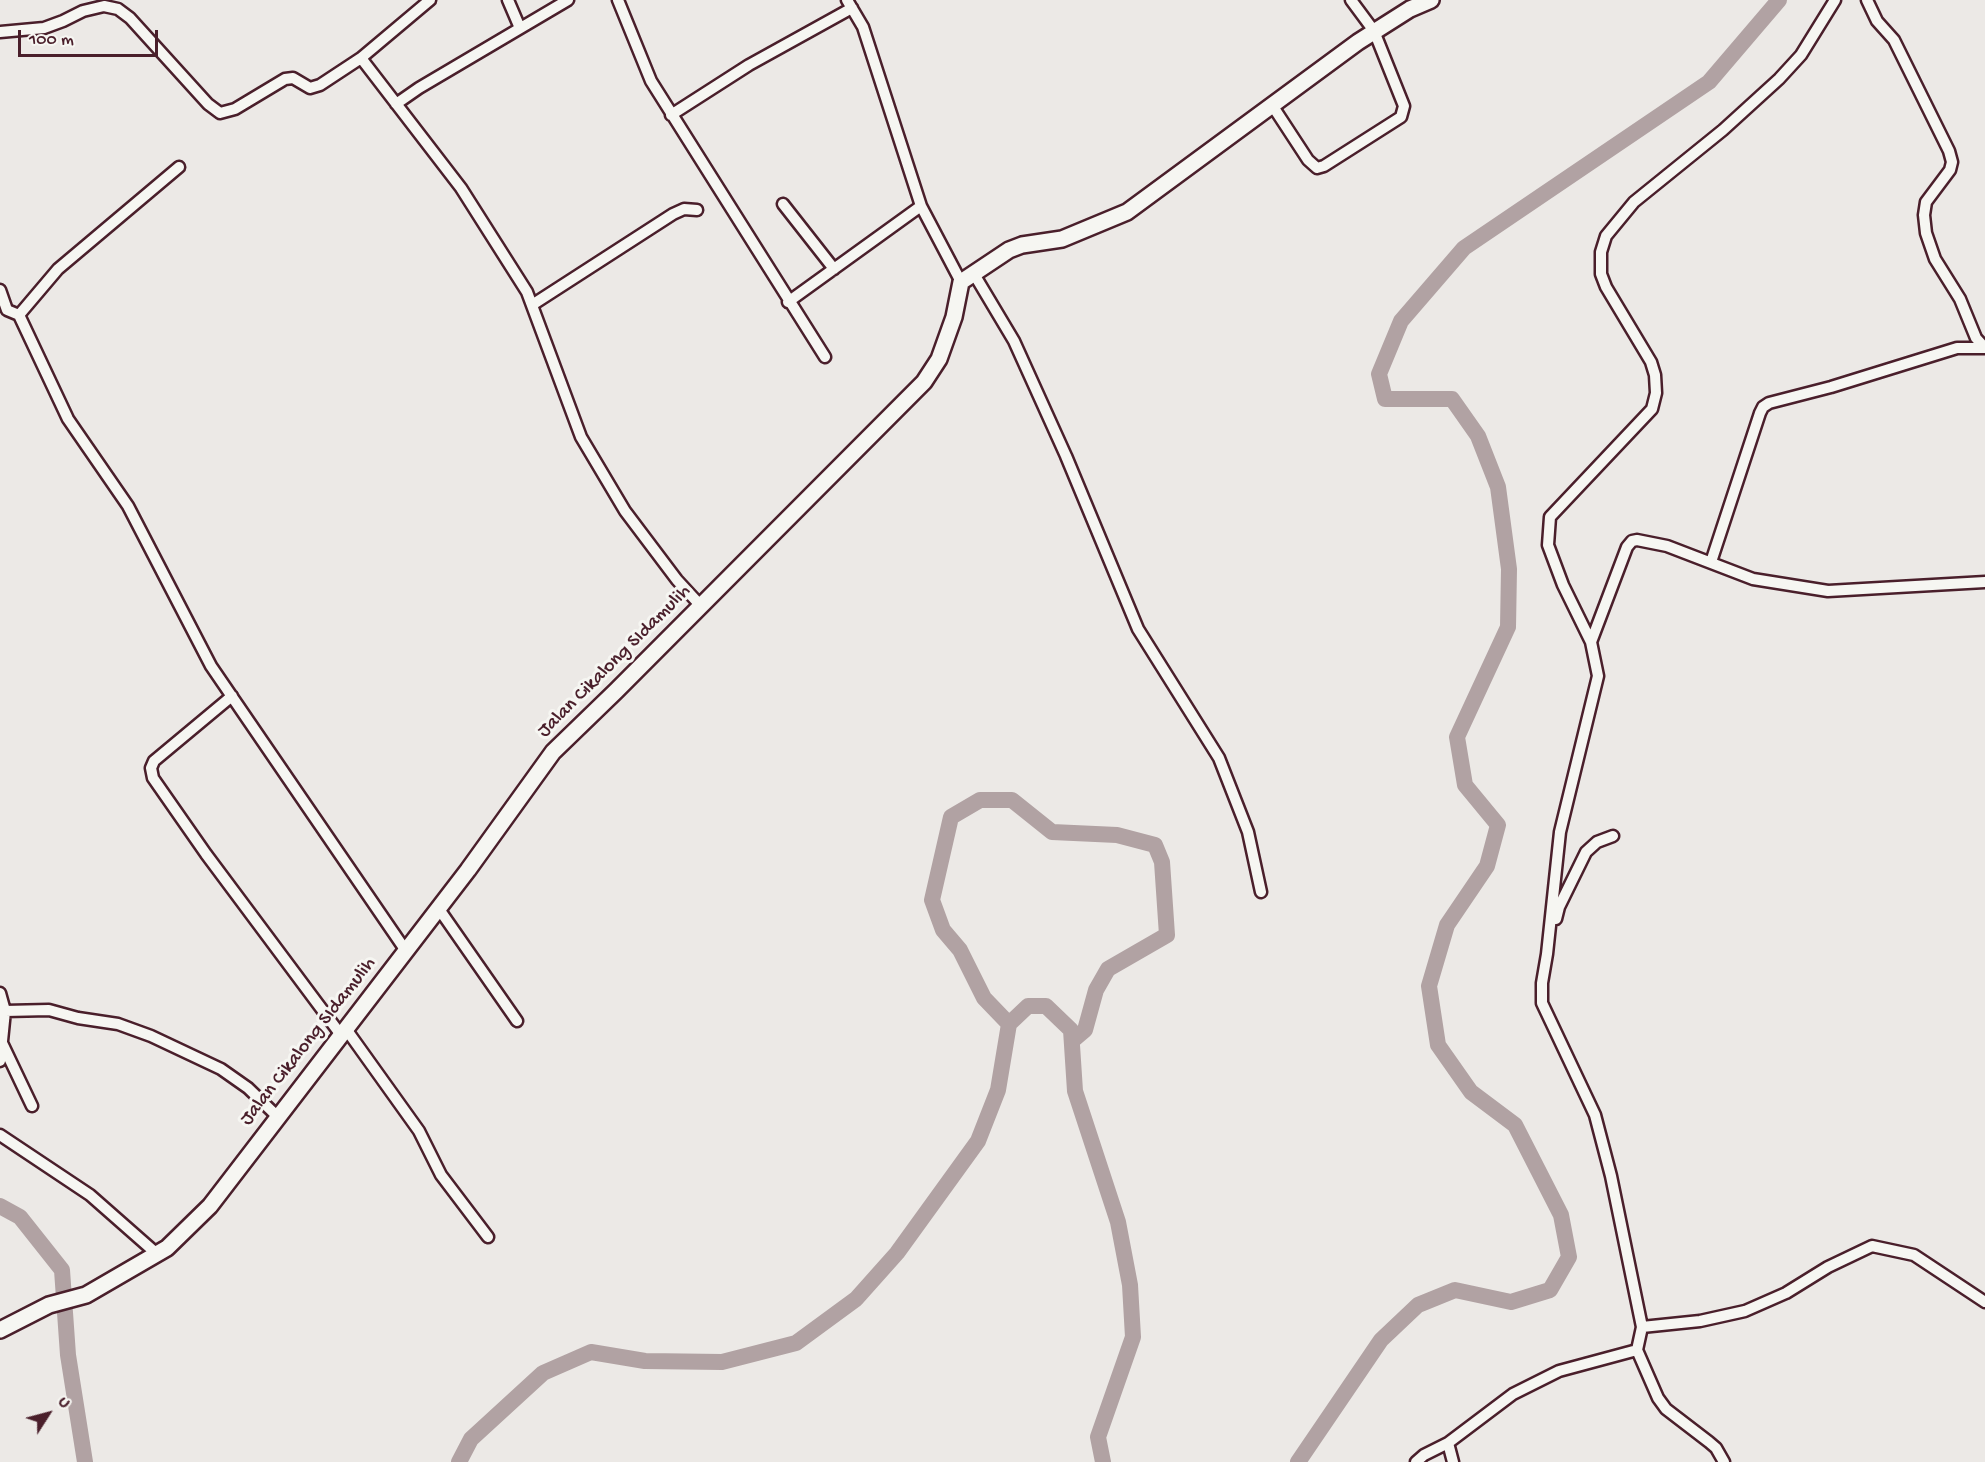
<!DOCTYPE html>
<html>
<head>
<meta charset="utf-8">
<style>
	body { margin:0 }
	#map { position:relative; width:1985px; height:1462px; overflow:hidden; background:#ece9e6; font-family:"Gochi Hand",sans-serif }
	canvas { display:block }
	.north { position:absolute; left:18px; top:1384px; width:60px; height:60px; -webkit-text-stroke:4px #f6f6f2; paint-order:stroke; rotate:54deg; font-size:16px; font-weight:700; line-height:24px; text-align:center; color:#4a1f2b }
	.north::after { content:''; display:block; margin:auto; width:21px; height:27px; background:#4a1f2b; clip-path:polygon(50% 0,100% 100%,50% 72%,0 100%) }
	.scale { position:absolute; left:18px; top:30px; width:140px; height:27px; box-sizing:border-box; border:3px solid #4a1f2b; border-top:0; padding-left:8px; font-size:18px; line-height:21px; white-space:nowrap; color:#4a1f2b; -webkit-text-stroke:4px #f6f6f2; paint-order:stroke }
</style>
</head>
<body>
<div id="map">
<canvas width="1985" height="1462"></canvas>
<div class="north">U</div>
<div class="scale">100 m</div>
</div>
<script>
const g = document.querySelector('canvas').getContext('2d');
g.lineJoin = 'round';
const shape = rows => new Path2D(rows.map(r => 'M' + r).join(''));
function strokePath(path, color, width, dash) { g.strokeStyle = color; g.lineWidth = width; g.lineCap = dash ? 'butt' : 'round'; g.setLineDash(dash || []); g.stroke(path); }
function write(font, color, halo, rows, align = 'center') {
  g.font = font + ' "Gochi Hand",sans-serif'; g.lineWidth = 6; g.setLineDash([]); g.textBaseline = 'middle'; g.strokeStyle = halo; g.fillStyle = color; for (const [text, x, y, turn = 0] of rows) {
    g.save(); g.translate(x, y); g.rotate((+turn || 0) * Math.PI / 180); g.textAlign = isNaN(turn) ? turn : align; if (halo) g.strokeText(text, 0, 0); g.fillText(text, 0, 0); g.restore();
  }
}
strokePath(shape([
	[1009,1024,984,998,960,950,943,930,932,900,951,817,980,800,1012,800,1052,832,1117,835,1155,845,1162,862,1167,935,1108,969,1096,990,1085,1030,1072,1041],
	[0,1206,20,1217,62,1270,68,1355,85,1462],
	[459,1462,471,1439,543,1373,591,1352,645,1361,722,1362,796,1343,856,1299,897,1253,978,1141,998,1090,1009,1024,1028,1006,1046,1006,1071,1030,1075,1091,1118,1222,1130,1285,1133,1337,1098,1437,1103,1462],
	[1298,1462,1381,1340,1418,1305,1455,1290,1511,1302,1550,1290,1569,1257,1561,1215,1515,1125,1471,1092,1438,1045,1429,986,1447,925,1487,866,1498,825,1465,785,1457,737,1508,627,1509,569,1498,487,1478,436,1452,399,1385,399,1379,374,1401,321,1464,248,1709,82,1779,0]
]), '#b1a2a3', 16);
const street = shape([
	[508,0,520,28],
	[618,0,651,81,825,357],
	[847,0,863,27,921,206,961,282],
	[1867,0,1877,21,1894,40,1949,151,1952,162,1950,170,1926,202,1924,215,1926,233,1935,259,1960,299,1976,338,1985,348],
	[0,32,44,28,63,21,83,11,104,6,118,9,130,18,208,104,220,113,235,109,285,79,293,78,310,88,320,85,361,58,461,188,527,292,581,437,625,511,677,580,701,606],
	[361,58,430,0],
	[396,104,419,88,568,0],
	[1272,105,1308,160,1317,168,1324,166,1401,117,1404,106,1374,31,1351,0],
	[671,115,749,65,852,8],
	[783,204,834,269],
	[974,274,1014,341,1066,456,1138,629,1219,758,1248,832,1261,892],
	[0,290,7,310,19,315,68,419,128,506,211,666,406,951],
	[788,302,921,206],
	[532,305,673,214,684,209,697,210],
	[19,315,58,269,179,167],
	[1711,562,1760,413,1763,407,1769,403,1831,387,1957,348,1985,348],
	[1591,642,1627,547,1632,541,1637,540,1667,546,1753,579,1828,591,1985,582],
	[232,696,154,761,151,768,153,778,206,854,341,1035],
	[439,909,517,1021],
	[1556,919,1559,907,1586,852,1597,842,1613,836],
	[0,993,5,1011,0,1061],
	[5,1011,49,1010,78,1018,118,1024,151,1036,221,1069,248,1088,278,1117],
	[346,1029,419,1131,441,1175,488,1237],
	[2,1043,32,1106],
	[0,1135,90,1195,157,1254],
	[1642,1327,1700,1321,1745,1311,1786,1293,1828,1267,1872,1246,1914,1255,1985,1302],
	[1637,1350,1658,1398,1666,1409,1709,1442,1716,1448,1724,1462],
	[1448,1443,1453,1462],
	[1416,1462,1424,1455,1448,1443,1513,1394,1559,1371,1637,1350,1642,1327,1611,1176,1595,1115,1542,1003,1542,983,1547,954,1560,832,1598,676,1591,642,1563,585,1548,545,1550,517,1652,409,1656,393,1655,375,1651,362,1606,287,1601,274,1601,252,1606,236,1634,202,1723,130,1779,79,1801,55,1835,0]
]);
const secondary = shape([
	[0,1330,49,1305,86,1295,167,1248,210,1206,468,870,553,752,616,691,924,382,939,359,954,317,961,282,1009,250,1022,245,1062,239,1127,212,1358,42,1410,9,1431,0]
]);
strokePath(street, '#4a1f2b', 15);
strokePath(secondary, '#4a1f2b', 20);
strokePath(street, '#f6f6f2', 10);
strokePath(secondary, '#f6f6f2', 15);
write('20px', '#4a1f2b', '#f6f6f2', [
	["Jalan Cikalong SIdamulih",615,662,-45],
	["Jalan Cikalong SIdamulih",309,1042,-52]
]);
</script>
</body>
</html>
